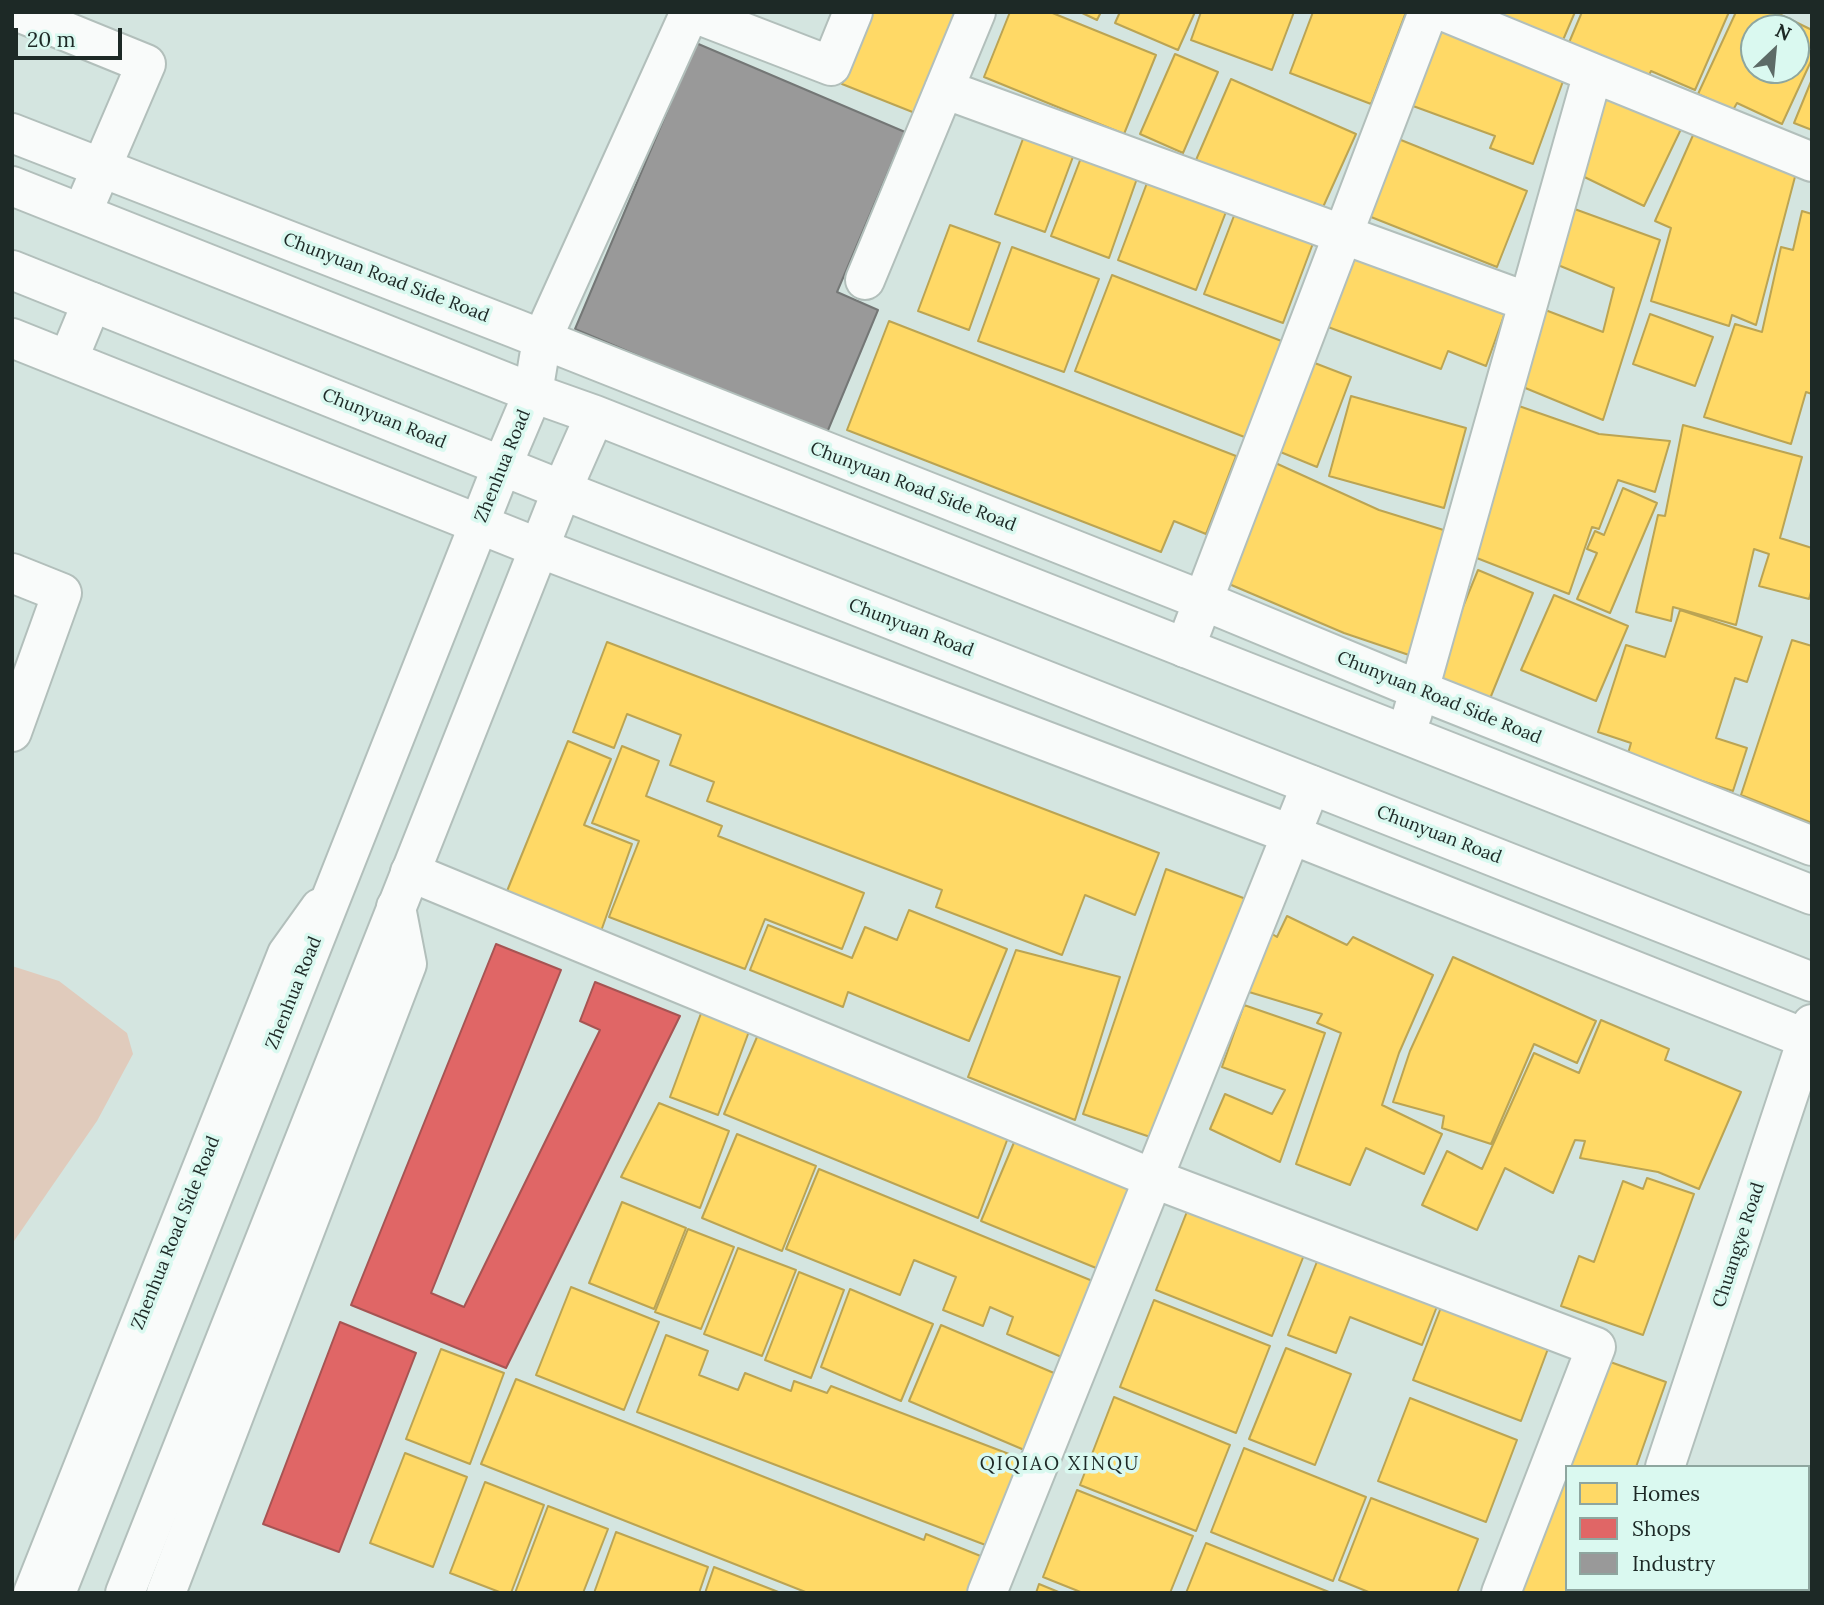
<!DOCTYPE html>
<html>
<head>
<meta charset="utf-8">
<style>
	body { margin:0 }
	#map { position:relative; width:1824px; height:1605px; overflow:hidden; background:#d4e5e0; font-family:Lora,serif }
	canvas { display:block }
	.frame { position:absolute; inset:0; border:14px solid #1d2926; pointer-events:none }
	.legend { position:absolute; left:1565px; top:1465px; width:245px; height:126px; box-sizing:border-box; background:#daf9f0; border:2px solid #8ea69f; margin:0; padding:9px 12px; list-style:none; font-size:21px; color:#1d2926 }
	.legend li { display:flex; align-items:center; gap:14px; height:35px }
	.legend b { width:35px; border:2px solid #8ea69f }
	.north { position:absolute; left:1740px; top:14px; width:70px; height:70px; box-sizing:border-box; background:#daf9f0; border:2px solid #8ea69f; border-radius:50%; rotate:26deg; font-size:19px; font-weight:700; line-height:28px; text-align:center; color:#1d2926 }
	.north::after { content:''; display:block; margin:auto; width:24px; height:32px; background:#5d6b67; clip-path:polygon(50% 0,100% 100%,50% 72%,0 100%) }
	.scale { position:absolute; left:14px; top:28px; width:108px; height:32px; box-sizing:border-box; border:4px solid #1d2926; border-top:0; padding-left:9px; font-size:21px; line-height:24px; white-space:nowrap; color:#1d2926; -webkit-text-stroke:5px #daf9f0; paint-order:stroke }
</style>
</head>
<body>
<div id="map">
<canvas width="1824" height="1605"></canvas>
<div class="frame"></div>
<ul class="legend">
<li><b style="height:19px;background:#ffd966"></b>Homes</li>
<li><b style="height:19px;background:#e06666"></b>Shops</li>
<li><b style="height:19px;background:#999"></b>Industry</li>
</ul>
<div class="north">N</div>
<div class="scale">20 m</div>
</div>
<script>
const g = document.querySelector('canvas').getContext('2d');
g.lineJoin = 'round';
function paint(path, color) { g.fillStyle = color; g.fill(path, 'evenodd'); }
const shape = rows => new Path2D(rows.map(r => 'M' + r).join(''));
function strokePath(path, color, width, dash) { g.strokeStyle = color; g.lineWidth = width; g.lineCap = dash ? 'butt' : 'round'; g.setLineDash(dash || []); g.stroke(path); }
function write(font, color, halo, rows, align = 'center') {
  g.font = font + ' Lora,serif'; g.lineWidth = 7; g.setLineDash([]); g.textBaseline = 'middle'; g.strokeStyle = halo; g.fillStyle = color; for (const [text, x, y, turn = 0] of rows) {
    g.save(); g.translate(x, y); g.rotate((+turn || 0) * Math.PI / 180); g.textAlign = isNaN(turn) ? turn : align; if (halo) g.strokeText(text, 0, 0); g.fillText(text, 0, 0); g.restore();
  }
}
paint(shape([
	[12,966,59,981,127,1033,133,1054,97,1121,12,1244]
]), '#e0cbbc');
const homes = shape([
	[871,12,963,12,920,115,842,84,871,12],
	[1010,12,1050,12,1156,55,1124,134,984,77,1010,12],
	[1080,12,1101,12,1097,20,1080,12],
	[1120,12,1195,12,1178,50,1115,23,1120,12],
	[1201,12,1294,12,1272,70,1191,40,1201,12],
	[1313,12,1406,12,1371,104,1290,73,1313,12],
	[1485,12,1575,12,1560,47,1485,12],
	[1582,12,1729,12,1695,90,1651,71,1644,86,1565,52,1582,12],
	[1736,12,1775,12,1812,30,1812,59,1782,124,1737,103,1733,110,1698,94,1736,12],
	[1754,28,1796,28,1796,70,1754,70,1754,28],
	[1442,27,1566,73,1533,164,1490,148,1495,136,1413,106,1442,27],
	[1175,54,1218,72,1183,153,1140,134,1175,54],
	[1231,79,1356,134,1319,216,1196,160,1231,79],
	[1812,79,1812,130,1794,123,1812,79],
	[1608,90,1683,125,1644,206,1570,170,1608,90],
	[1027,128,1077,146,1045,232,995,214,1027,128],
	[1694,133,1796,173,1756,325,1732,315,1729,326,1651,301,1671,228,1655,221,1694,133],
	[1396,138,1527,191,1497,267,1366,215,1396,138],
	[1084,150,1140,170,1109,258,1051,236,1084,150],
	[1150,175,1229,204,1196,290,1118,260,1150,175],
	[1569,207,1660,240,1603,420,1518,385,1540,308,1603,332,1614,288,1553,263,1569,207],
	[1237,208,1315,238,1283,323,1204,294,1237,208],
	[1802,211,1812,214,1812,394,1806,392,1791,444,1704,417,1735,324,1762,332,1781,247,1793,250,1802,211],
	[950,225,1000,243,969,330,918,311,950,225],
	[1012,247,1099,279,1064,372,978,341,1012,247],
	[1355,254,1506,310,1486,366,1448,351,1441,369,1328,327,1355,254],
	[1112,275,1284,342,1247,438,1075,371,1112,275],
	[1650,314,1713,337,1695,386,1633,364,1650,314],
	[889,321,1236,456,1206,534,1174,521,1161,552,847,430,889,321],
	[1312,362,1351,377,1317,467,1278,451,1312,362],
	[1351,396,1466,428,1444,508,1329,476,1351,396],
	[1516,405,1599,434,1670,441,1655,492,1618,480,1599,529,1592,527,1569,594,1469,555,1516,405],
	[1683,425,1802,457,1780,538,1812,548,1812,588,1809,599,1759,586,1769,554,1754,549,1736,625,1673,607,1671,621,1636,612,1658,515,1665,516,1683,425],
	[1271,461,1379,510,1450,532,1409,655,1344,633,1222,581,1271,461],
	[1623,488,1657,503,1610,613,1577,599,1597,553,1587,549,1595,531,1604,535,1623,488],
	[1478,570,1533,593,1489,701,1434,678,1478,570],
	[1554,595,1628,626,1596,701,1521,670,1554,595],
	[1680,610,1762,637,1747,682,1735,678,1716,738,1747,748,1733,791,1627,757,1631,743,1598,732,1626,645,1665,657,1680,610],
	[1792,640,1812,646,1812,823,1741,795,1792,640],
	[607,642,1159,853,1135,915,1085,895,1062,955,936,907,942,890,707,801,714,782,670,765,681,735,627,714,614,748,573,732,607,642],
	[568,741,611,759,584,825,632,844,600,934,505,896,568,741],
	[622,746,659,761,646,796,722,826,718,836,864,893,842,949,765,919,745,969,609,917,639,841,592,823,622,746],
	[1166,869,1246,899,1159,1140,1083,1114,1166,869],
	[909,910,1007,949,969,1041,848,992,843,1007,750,970,768,925,852,958,865,927,897,940,909,910],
	[1287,916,1347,945,1353,937,1433,975,1399,1053,1382,1105,1442,1134,1424,1174,1366,1148,1350,1185,1296,1164,1341,1033,1317,1023,1322,1014,1249,992,1269,932,1277,937,1287,916],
	[1016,950,1120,977,1075,1120,968,1077,1016,950],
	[1453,957,1596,1021,1577,1063,1534,1044,1491,1144,1442,1128,1444,1116,1393,1102,1410,1051,1453,957],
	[1244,1005,1325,1033,1280,1162,1210,1129,1225,1094,1272,1114,1285,1090,1222,1067,1244,1005],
	[703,1008,751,1026,718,1115,670,1097,703,1008],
	[1601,1020,1669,1049,1665,1060,1741,1092,1699,1189,1658,1172,1580,1158,1585,1141,1575,1140,1553,1193,1505,1168,1477,1230,1422,1205,1447,1151,1482,1169,1534,1053,1579,1073,1601,1020],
	[760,1030,1009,1135,978,1218,724,1114,760,1030],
	[659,1103,729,1131,700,1208,621,1177,659,1103],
	[1018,1133,1137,1181,1101,1270,981,1221,1018,1133],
	[737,1134,816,1166,782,1251,702,1218,737,1134],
	[819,1169,1095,1282,1064,1358,1007,1334,1013,1317,990,1307,983,1326,943,1310,956,1277,914,1260,900,1295,786,1249,819,1169],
	[1647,1178,1694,1194,1643,1335,1561,1306,1579,1256,1594,1262,1623,1181,1643,1189,1647,1178],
	[622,1202,686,1228,654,1309,589,1283,622,1202],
	[1190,1204,1306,1250,1272,1336,1156,1290,1190,1204],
	[688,1229,734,1247,701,1329,655,1312,688,1229],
	[738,1248,796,1270,762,1356,704,1334,738,1248],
	[1322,1249,1441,1296,1422,1345,1350,1317,1336,1353,1288,1335,1322,1249],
	[799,1272,844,1290,811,1378,765,1360,799,1272],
	[571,1287,659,1322,624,1410,536,1375,571,1287],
	[850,1289,933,1324,901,1401,821,1367,850,1289],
	[1445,1297,1552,1338,1521,1421,1413,1380,1445,1297],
	[1154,1300,1270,1346,1236,1433,1120,1387,1154,1300],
	[941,1325,1061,1376,1029,1452,909,1401,941,1325],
	[666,1335,708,1351,699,1375,738,1390,745,1373,791,1391,794,1381,827,1393,831,1386,1030,1462,996,1549,637,1412,666,1335],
	[1286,1348,1351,1374,1315,1465,1249,1439,1286,1348],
	[441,1349,504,1373,470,1464,406,1439,441,1349],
	[1602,1359,1666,1382,1636,1467,1567,1467,1567,1589,1593,1589,1592,1593,1520,1593,1602,1359],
	[516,1379,924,1540,926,1534,988,1559,974,1593,808,1593,481,1464,516,1379],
	[1114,1397,1230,1445,1196,1531,1080,1485,1114,1397],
	[1410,1398,1517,1440,1486,1522,1378,1481,1410,1398],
	[1244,1448,1366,1497,1333,1581,1211,1532,1244,1448],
	[405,1453,467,1477,433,1567,370,1543,405,1453],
	[485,1482,544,1505,511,1593,502,1593,450,1573,485,1482],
	[1077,1490,1193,1536,1170,1593,1083,1593,1043,1577,1077,1490],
	[1371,1498,1478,1539,1457,1593,1371,1593,1339,1580,1371,1498],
	[548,1506,608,1529,583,1593,515,1593,548,1506],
	[616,1532,708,1567,699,1593,594,1593,616,1532],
	[1206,1543,1329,1592,1186,1593,1206,1543],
	[714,1567,781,1593,705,1593,714,1567],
	[1039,1584,1061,1593,1036,1593,1039,1584]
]);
paint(homes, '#ffd966');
strokePath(homes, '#bba453', 2);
const shops = shape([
	[496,944,561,970,431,1293,464,1307,600,1030,580,1021,595,982,680,1016,506,1368,351,1305,496,944],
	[340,1322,416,1353,339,1552,263,1524,340,1322]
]);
paint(shops, '#e06666');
strokePath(shops, '#a65453', 2);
const industry = shape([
	[696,43,905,132,837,292,878,310,826,435,575,329,696,43]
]);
paint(industry, '#999');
strokePath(industry, '#747776', 2);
const minor = shape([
	[18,12,146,64,82,213],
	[691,12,831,66,853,12],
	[1593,73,1812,162],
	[944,89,1528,302],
	[12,133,514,328,1204,601,1419,690,1812,846],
	[865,280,976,12],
	[12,338,539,548,1290,834,1812,1041],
	[68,360,92,302],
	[533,393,542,339,690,12],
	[12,573,62,593,12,732],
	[1185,648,1428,12],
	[1412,715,1593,73,1445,12],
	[410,872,1152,1178,1596,1347,1501,1593],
	[1665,1467,1812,1024],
	[33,1593,287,954,320,908],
	[166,1593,407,964,396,907],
	[987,1593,1311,785],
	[1623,1593,1624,1589]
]);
const major = shape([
	[12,186,533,393,595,415,1812,895],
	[12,270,562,490,1812,982],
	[56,1593,502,466,533,393],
	[125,1593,562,490,595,415]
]);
strokePath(minor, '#b2bfbb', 42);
strokePath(major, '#b2bfbb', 42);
strokePath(minor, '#f9fbfa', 38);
strokePath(major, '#f9fbfa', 38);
write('18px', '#1d2926', '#daf9f0', [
	["Chunyuan Road Side Road",386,278,21],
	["Chunyuan Road",384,419,22],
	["Zhenhua Road",503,466,-68],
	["Chunyuan Road Side Road",913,487,21],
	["Chunyuan Road",911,628,21],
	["Chunyuan Road Side Road",1439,698,22],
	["Chunyuan Road",1439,835,21],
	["Zhenhua Road",294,993,-68],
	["Zhenhua Road Side Road",176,1233,-68],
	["Chuangye Road",1739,1245,-72]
]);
g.letterSpacing = '2px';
write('19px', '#1d2926', '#daf9f0', [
	["QIQIAO XINQU",1060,1465]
]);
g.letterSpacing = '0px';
</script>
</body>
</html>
